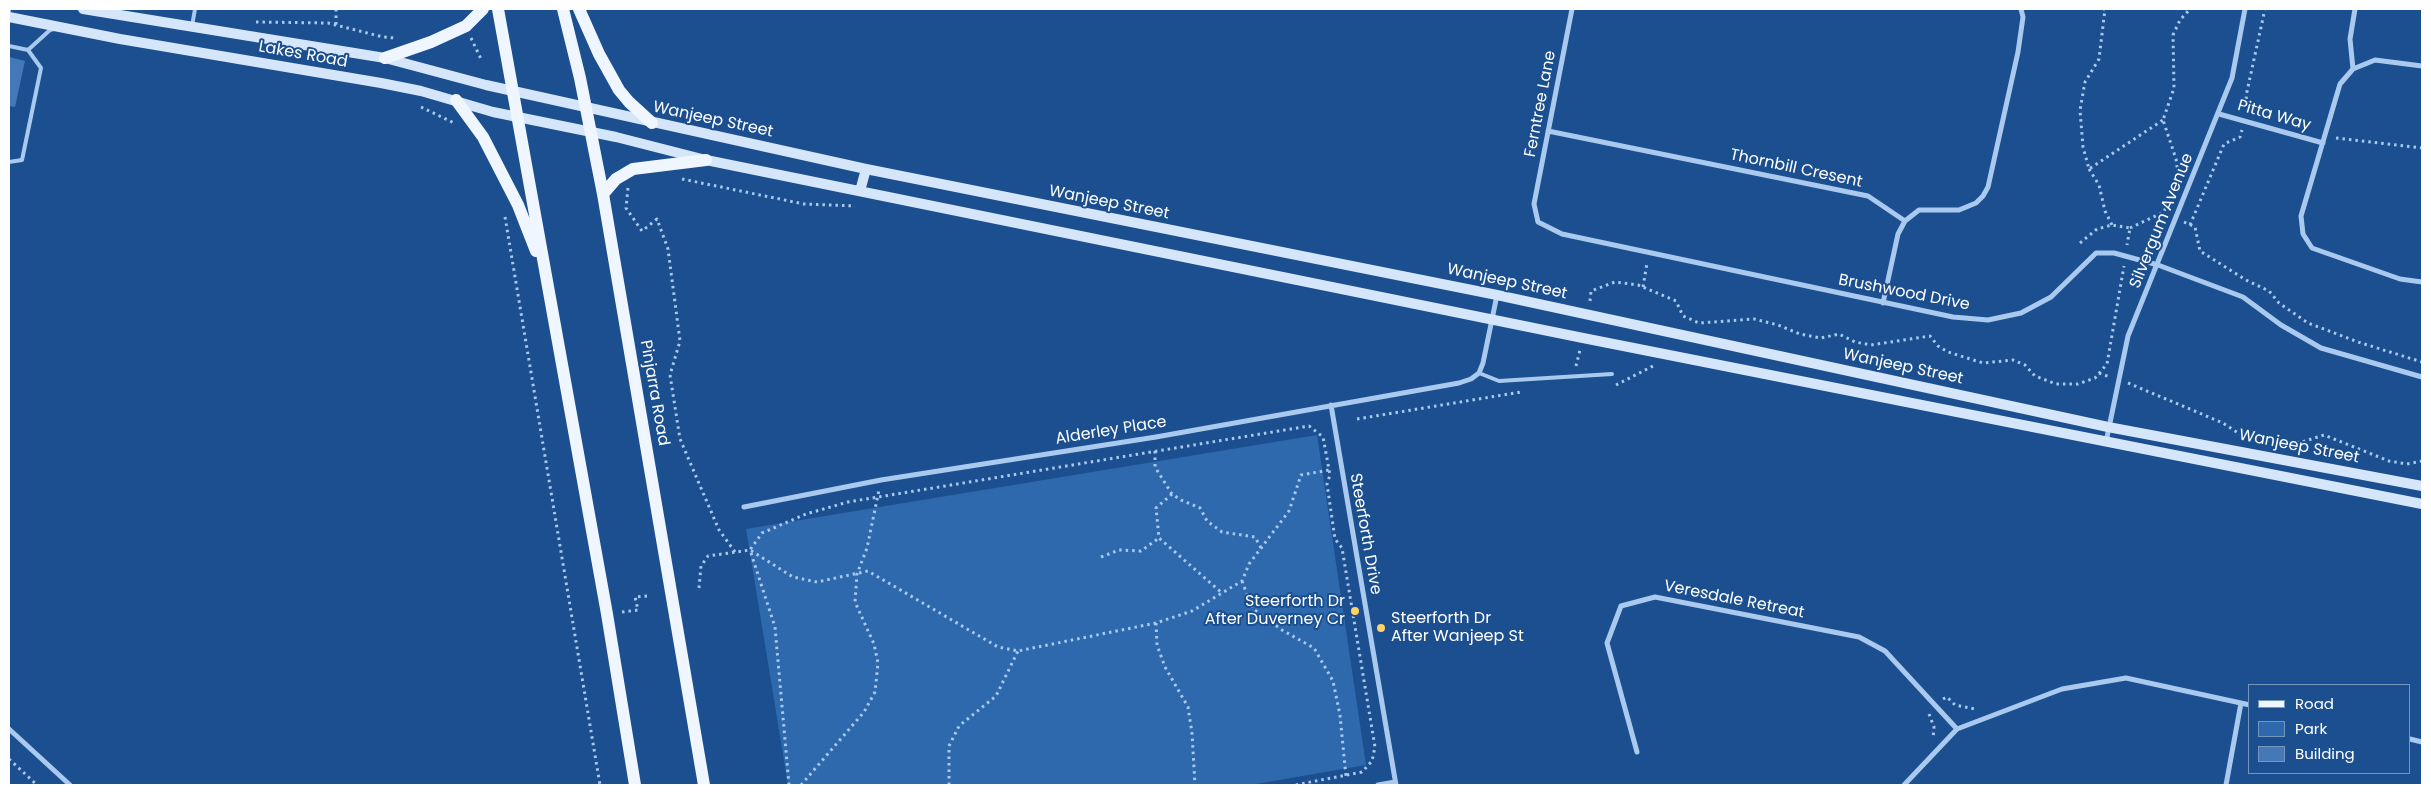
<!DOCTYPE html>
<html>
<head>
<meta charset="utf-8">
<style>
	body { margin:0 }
	#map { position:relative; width:2431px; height:794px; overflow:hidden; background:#1b4f8f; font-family:Poppins,sans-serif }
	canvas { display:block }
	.frame { position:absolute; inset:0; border:10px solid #fff; pointer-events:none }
	.legend { position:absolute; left:2248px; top:684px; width:162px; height:90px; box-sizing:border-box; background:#1b4f8f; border:1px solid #7695bc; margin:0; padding:6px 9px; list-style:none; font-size:15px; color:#fff }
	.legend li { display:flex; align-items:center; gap:10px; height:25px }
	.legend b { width:25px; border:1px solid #7695bc }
</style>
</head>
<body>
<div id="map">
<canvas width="2431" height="794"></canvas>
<div class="frame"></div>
<ul class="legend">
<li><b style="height:6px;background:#f0f6ff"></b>Road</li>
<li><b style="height:14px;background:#2e69ad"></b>Park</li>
<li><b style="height:14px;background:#4478b7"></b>Building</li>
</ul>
</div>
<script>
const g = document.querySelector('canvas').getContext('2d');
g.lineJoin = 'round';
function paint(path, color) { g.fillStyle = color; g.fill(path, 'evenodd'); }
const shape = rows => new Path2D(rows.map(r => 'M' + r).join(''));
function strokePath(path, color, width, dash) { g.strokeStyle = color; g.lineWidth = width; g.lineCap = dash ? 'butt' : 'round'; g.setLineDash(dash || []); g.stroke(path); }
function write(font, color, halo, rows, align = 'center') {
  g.font = font + ' Poppins,sans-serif'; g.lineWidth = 4; g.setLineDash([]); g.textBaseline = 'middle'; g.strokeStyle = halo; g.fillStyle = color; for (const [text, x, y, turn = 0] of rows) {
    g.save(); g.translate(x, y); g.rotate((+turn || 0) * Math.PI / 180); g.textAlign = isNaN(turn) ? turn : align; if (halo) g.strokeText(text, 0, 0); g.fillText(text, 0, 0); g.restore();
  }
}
paint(shape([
	[1317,435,1366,765,1250,785,788,785,746,529]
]), '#2e69ad');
paint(shape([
	[9,57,25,61,15,107,9,106]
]), '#4478b7');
strokePath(shape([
	[336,9,336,25],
	[2103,9,2105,9,2099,59,2085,82,2080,110,2083,147,2089,169,2163,120],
	[256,22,328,23,383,37,395,38],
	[471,38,482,61],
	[421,107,454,123],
	[2248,112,2246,96,2265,9],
	[2336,138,2422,148],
	[2089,169,2099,185,2105,211,2112,225],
	[682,179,804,204,855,206],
	[628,188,626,208,642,231,657,219,668,249,680,341,670,375,680,439,719,530,735,552],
	[505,217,600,785],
	[2184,222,2195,227,2200,251,2246,280,2269,291,2279,303,2308,323,2358,342,2422,362],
	[2190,225,2224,144,2240,137,2242,130],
	[2130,228,2164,212,2178,174,2176,159,2163,120,2174,88,2173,35,2180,20,2190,9],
	[2080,243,2097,229,2112,225,2130,228,2127,245],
	[1643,287,1647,263],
	[1590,301,1591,291,1615,282,1638,285,1676,301,1683,316,1699,323,1754,319,1778,325,1800,334,1821,338,1839,334,1855,342,1871,345,1930,336,1938,346,1948,352,1983,363,2013,360,2025,365,2035,376,2056,384,2078,384,2095,378,2107,364,2124,266],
	[1576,366,1580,350],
	[2099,373,2110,377],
	[2128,383,2223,423,2244,437],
	[1616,385,1653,366],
	[1357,419,1521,392],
	[2277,444,2302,442,2324,435,2389,461,2407,464,2422,461],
	[1155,451,1155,467,1172,494,1181,500,1200,508,1207,521,1222,532,1255,537,1261,548],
	[1172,494,1156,508,1159,538,1222,593],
	[1101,557,1119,550,1141,551,1159,538],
	[1242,581,1252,608,1282,630,1314,648,1333,681,1340,715,1346,777],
	[699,588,701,566,708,556,750,550,793,577,817,582,868,571,998,647,1018,651,1156,623,1192,611,1242,581,1249,564,1289,511,1301,475,1329,470],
	[622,612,638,610,635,597,647,596],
	[1156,623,1157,645,1165,667,1188,707,1192,733,1195,785],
	[1943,699,1947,697,1955,705,1975,709],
	[1929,714,1934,727,1933,739],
	[9,759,37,785],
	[789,785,775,627,750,550,762,533,806,514,848,502,1309,426,1323,437,1330,475,1327,484,1335,539,1342,548,1375,747,1372,761,1362,772,1295,785],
	[801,785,864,712,875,692,878,663,874,644,855,602,857,574,867,548,879,490],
	[949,785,949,746,959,726,996,696,1018,651]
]), '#a9c9ee', 3, [2.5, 4]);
strokePath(shape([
	[9,11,9,9],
	[192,26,195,9],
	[9,46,28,50,41,68,22,160,9,162],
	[28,50,50,30,54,29],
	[1479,373,1499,381,1612,374]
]), '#a9c9ee', 4);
strokePath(shape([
	[1572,9,1534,204,1538,222,1562,234,1953,317,1988,320,2021,313,2051,297,2096,253,2114,253,2158,265,2243,297,2281,325,2321,348,2422,377],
	[2422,66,2375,60,2353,69,2340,84,2301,216,2303,234,2312,248,2400,279,2422,282],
	[2353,69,2350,39,2355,9],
	[2219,114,2323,143],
	[1548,131,1868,196,1905,221,1919,210,1959,210,1976,203,1983,196,1988,187,2018,52,2023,17,2021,9],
	[1883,303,1898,234,1905,221],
	[1331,405,1396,785],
	[2106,442,2128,336,2232,78,2245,9],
	[744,507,881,480,1156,437,1459,383,1471,379,1479,373,1483,363,1497,295],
	[9,729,70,785],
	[2410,739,2422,742],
	[1637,752,1607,643,1621,606,1655,597,1859,637,1885,651,1957,729],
	[1378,785,1395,782],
	[1904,785,1957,729,2062,689,2126,678,2250,705],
	[2226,785,2241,703]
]), '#a9c9ee', 5);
strokePath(shape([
	[83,9,385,58,486,85,866,169,1497,295,2108,427,2422,486],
	[9,17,120,39,381,83,421,91,493,112,616,137,706,160,1583,338,2422,504],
	[860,191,866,169]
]), '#d6e6fa', 10);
strokePath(shape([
	[498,9,607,614,635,785],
	[563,9,580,78,603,194,704,785],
	[579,9,599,54,619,90,629,102,652,123],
	[385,58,431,42,466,26,483,9],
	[456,100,483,137,518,205,536,251],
	[603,194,616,179,633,169,706,160]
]), '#f0f6ff', 12);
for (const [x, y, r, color] of [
	[1355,611,5,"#ffd166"],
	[1381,628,5,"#ffd166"]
]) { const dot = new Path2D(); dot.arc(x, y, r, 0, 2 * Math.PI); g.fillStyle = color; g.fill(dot); strokePath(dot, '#1b4f8f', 2); }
write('16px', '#fff', '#1b4f8f', [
	["Lakes Road",303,55,10],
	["Ferntree Lane",1541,104,-79],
	["Pitta Way",2274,116,16],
	["Wanjeep Street",713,120,12],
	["Thornbill Cresent",1796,169,12],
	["Wanjeep Street",1109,203,11],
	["Silvergum Avenue",2162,221,-68],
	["Wanjeep Street",1507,282,12],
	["Brushwood Drive",1904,293,11],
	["Wanjeep Street",1903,367,12],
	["Pinjarra Road",654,393,80],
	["Alderley Place",1111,431,-9],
	["Wanjeep Street",2299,447,11],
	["Steerforth Drive",1365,534,80],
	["Veresdale Retreat",1734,600,11]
]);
write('16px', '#fff', '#1b4f8f', [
	["Steerforth Dr",1345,602],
	["After Duverney Cr",1345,620],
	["Steerforth Dr",1391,619,"left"],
	["After Wanjeep St",1391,637,"left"]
], 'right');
</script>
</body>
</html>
